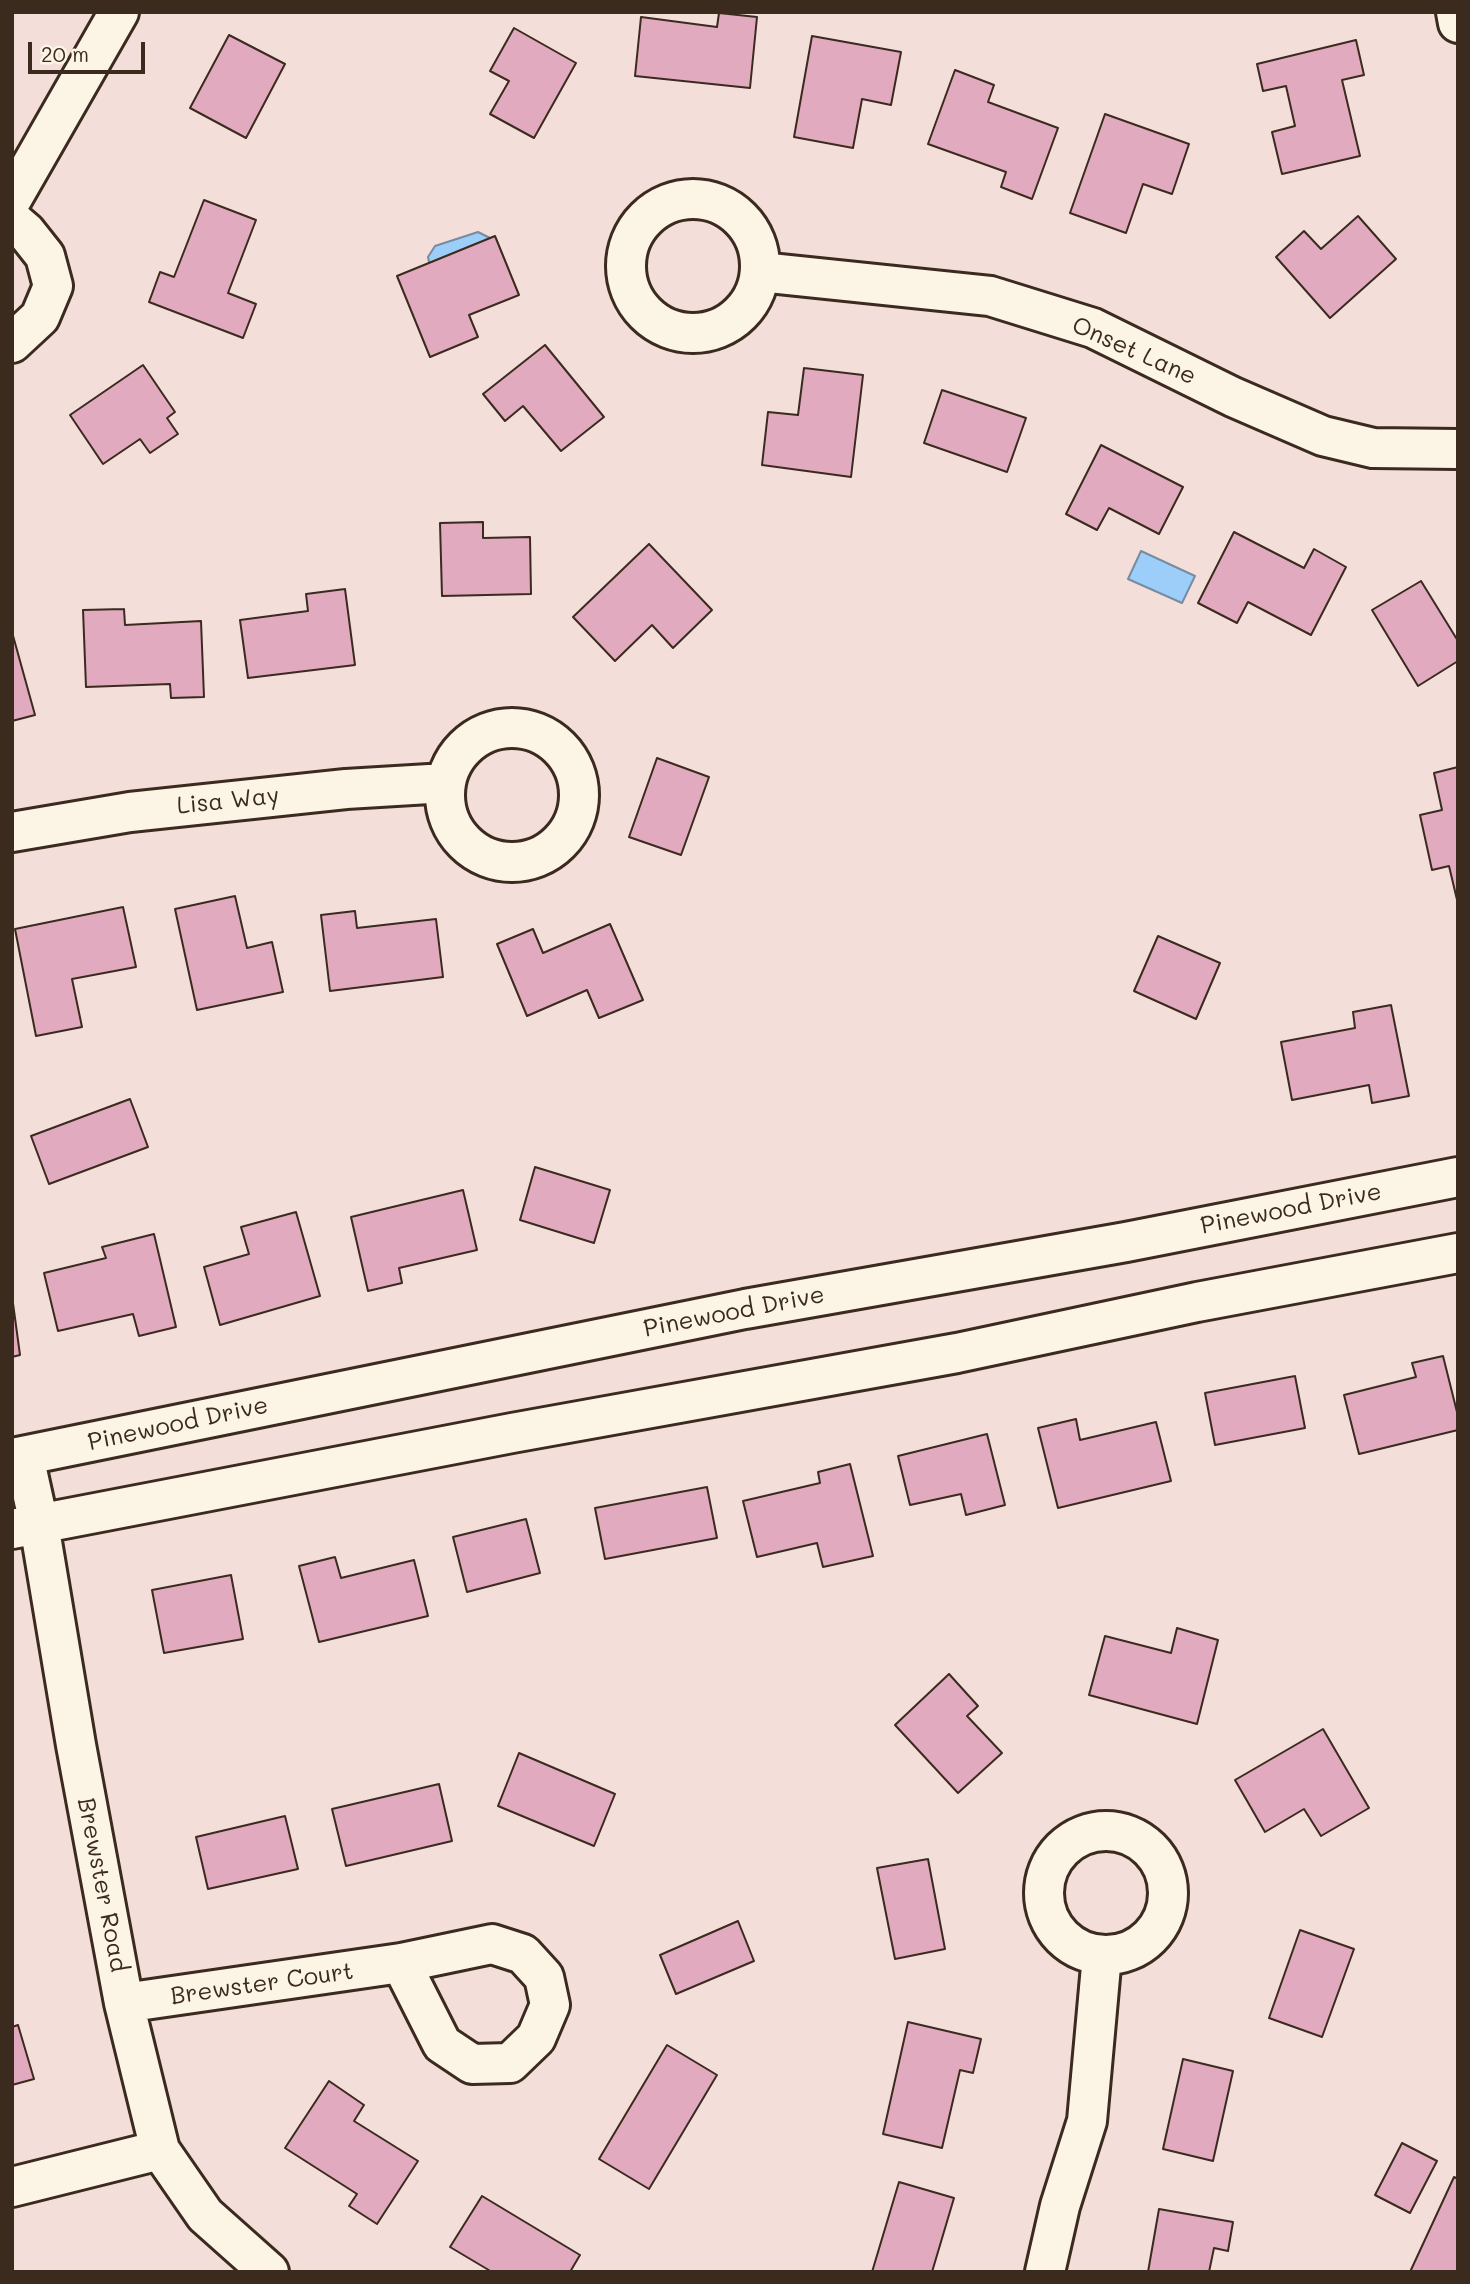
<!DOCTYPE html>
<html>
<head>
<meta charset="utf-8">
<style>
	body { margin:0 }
	#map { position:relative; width:1470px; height:2284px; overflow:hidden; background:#f4deda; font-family:Mali,sans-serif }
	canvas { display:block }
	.frame { position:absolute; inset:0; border:14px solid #3b2a1e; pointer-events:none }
	.scale { position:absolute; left:28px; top:42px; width:117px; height:32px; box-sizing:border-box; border:4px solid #3b2a1e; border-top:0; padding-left:9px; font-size:21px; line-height:24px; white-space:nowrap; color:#3b2a1e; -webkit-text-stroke:5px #fcf5e5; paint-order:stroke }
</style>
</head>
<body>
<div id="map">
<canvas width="1470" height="2284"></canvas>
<div class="frame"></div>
<div class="scale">20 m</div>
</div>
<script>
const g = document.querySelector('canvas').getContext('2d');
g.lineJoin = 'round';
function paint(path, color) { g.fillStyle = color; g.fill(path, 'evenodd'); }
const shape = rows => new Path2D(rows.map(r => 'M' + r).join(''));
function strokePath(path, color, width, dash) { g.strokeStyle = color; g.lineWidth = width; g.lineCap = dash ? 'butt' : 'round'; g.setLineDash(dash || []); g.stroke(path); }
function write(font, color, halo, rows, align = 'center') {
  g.font = font + ' Mali,sans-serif'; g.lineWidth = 6; g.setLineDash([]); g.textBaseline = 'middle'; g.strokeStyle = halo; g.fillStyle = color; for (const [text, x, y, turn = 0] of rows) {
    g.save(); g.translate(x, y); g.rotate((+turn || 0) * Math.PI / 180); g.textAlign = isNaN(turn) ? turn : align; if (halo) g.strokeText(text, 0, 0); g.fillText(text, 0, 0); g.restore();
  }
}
const water = shape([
	[478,232,494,240,430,267,428,257,435,246,478,232],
	[1141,551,1195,576,1182,603,1128,579,1141,551]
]);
paint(water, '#9dcef9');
strokePath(water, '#768ca1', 2);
const building = shape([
	[719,13,757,17,750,88,635,76,641,17,717,27,719,13],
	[514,28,576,63,534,138,490,114,509,81,490,71,514,28],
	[229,35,285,64,246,138,190,108,229,35],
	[812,36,901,52,891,105,862,99,853,148,794,137,812,36],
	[1356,40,1364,75,1342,80,1360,156,1282,174,1272,132,1295,126,1286,86,1263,91,1257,64,1356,40],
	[955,70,994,85,988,102,1058,128,1032,199,1001,187,1006,172,928,144,955,70],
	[1105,114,1189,144,1172,194,1143,184,1126,233,1070,213,1105,114],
	[204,200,256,220,228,293,256,304,243,338,149,302,160,272,174,277,204,200],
	[1358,216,1396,259,1330,318,1276,257,1304,231,1321,249,1358,216],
	[495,236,519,295,469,315,478,337,430,357,397,276,495,236],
	[545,345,604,417,561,451,523,406,505,421,483,394,545,345],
	[143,365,175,412,167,418,178,434,150,453,140,439,103,464,70,415,143,365],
	[804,368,863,375,851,477,762,465,768,412,798,415,804,368],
	[942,390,1026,418,1007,472,924,443,942,390],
	[1101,445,1183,487,1159,534,1109,508,1097,530,1066,514,1101,445],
	[483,522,483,538,530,537,531,594,442,596,440,523,483,522],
	[1234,532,1304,568,1314,549,1346,567,1311,635,1248,602,1237,623,1198,603,1234,532],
	[649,544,712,610,673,648,652,625,615,661,573,617,649,544],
	[1421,581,1458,641,1458,661,1418,686,1372,610,1421,581],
	[345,589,355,665,248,678,240,620,308,611,306,594,345,589],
	[124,609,125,625,201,621,204,697,171,698,170,684,86,687,83,610,124,609],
	[12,632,35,715,12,721,12,632],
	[657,758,709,777,681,855,629,837,657,758],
	[1458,767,1458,904,1449,866,1432,870,1420,815,1442,810,1434,773,1458,767],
	[235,896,247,948,272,942,283,992,197,1010,175,909,235,896],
	[123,907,136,967,72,979,82,1027,36,1036,15,929,123,907],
	[355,911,357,928,436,919,443,977,330,991,321,915,355,911],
	[610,924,643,1000,599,1018,587,990,527,1016,497,944,533,929,543,953,610,924],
	[1158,936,1220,963,1196,1019,1134,991,1158,936],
	[1391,1005,1409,1096,1372,1103,1369,1085,1292,1100,1281,1042,1355,1028,1353,1012,1391,1005],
	[130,1099,148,1147,49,1184,31,1136,130,1099],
	[535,1167,610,1190,594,1243,520,1220,535,1167],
	[463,1190,477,1250,399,1268,402,1283,368,1291,351,1217,463,1190],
	[296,1212,320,1296,220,1325,204,1267,249,1254,241,1227,296,1212],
	[154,1234,176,1327,139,1336,133,1314,58,1331,44,1273,106,1258,102,1247,154,1234],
	[12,1296,20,1355,12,1357,12,1296],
	[1443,1356,1458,1416,1458,1430,1359,1454,1344,1395,1416,1377,1412,1363,1443,1356],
	[1295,1376,1305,1428,1215,1445,1205,1393,1295,1376],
	[1076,1419,1080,1440,1156,1422,1171,1481,1058,1508,1038,1428,1076,1419],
	[987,1434,1005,1505,966,1515,961,1494,910,1505,898,1456,987,1434],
	[850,1464,873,1556,823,1567,817,1543,757,1557,743,1501,820,1483,818,1472,850,1464],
	[707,1487,717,1538,605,1559,595,1508,707,1487],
	[526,1519,540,1573,467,1592,453,1537,526,1519],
	[335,1557,341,1578,414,1560,428,1616,319,1642,299,1566,335,1557],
	[231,1575,243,1639,164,1653,152,1590,231,1575],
	[1177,1628,1218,1640,1197,1724,1089,1695,1105,1636,1171,1653,1177,1628],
	[949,1674,978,1706,967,1716,1002,1753,958,1793,895,1725,949,1674],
	[1323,1729,1369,1808,1321,1836,1304,1809,1265,1832,1235,1780,1323,1729],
	[519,1753,615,1794,594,1846,498,1806,519,1753],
	[439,1784,452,1841,346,1866,332,1809,439,1784],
	[285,1816,298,1869,208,1889,196,1837,285,1816],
	[928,1859,945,1949,895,1959,877,1868,928,1859],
	[738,1921,754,1961,676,1994,660,1955,738,1921],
	[1300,1930,1354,1949,1322,2037,1269,2018,1300,1930],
	[908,2022,981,2039,973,2073,960,2070,942,2148,883,2134,908,2022],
	[18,2025,34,2079,12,2085,12,2027,18,2025],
	[667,2045,717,2075,649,2189,599,2159,667,2045],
	[1183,2059,1233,2071,1213,2161,1163,2149,1183,2059],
	[329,2081,364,2105,354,2121,418,2161,377,2224,349,2206,357,2194,285,2148,329,2081],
	[1402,2143,1437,2161,1410,2213,1375,2195,1402,2143],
	[1454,2177,1458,2179,1458,2272,1410,2272,1454,2177],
	[899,2182,954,2198,932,2272,872,2272,899,2182],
	[482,2196,580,2255,570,2272,492,2272,450,2247,482,2196],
	[1159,2209,1233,2222,1228,2251,1214,2248,1209,2272,1148,2272,1159,2209]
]);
paint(building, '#e1aabf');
strokePath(building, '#3b2a1e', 2);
const minor = shape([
	[1456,12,1458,23],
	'626 266a67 67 0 1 1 134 0a67 67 0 1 1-134 0Z',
	[12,199,119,12],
	[12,220,26,232,45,256,53,286,40,317,12,343],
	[760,272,990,296,1093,328,1233,397,1323,436,1373,448,1458,449],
	'445 795a67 67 0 1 1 134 0a67 67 0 1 1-134 0Z',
	[12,832,130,812,346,789,446,783],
	[24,1456,39,1524,76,1745,124,2003,160,2150,205,2215,269,2272],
	[12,1458,745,1309,1126,1242,1458,1177],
	[12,1529,512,1433,957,1353,1197,1302,1458,1253],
	'1044 1893a62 62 0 1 1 124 0a62 62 0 1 1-124 0Z',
	[124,2003,401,1963,492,1944,523,1954,544,1977,550,2005,536,2038,510,2063,472,2064,442,2044,401,1963],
	[12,2187,160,2150],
	[1045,2272,1060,2206,1087,2121,1102,1955]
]);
strokePath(minor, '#3b2a1e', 44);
strokePath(minor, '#fcf5e5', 38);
write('24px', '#3b2a1e', '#fcf5e5', [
	["Onset Lane",1134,351,24],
	["Lisa Way",228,801,-6],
	["Pinewood Drive",1291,1209,-11],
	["Pinewood Drive",734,1312,-11],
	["Pinewood Drive",178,1424,-12],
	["Brewster Road",102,1885,79],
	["Brewster Court",262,1984,-8]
]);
</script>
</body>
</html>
